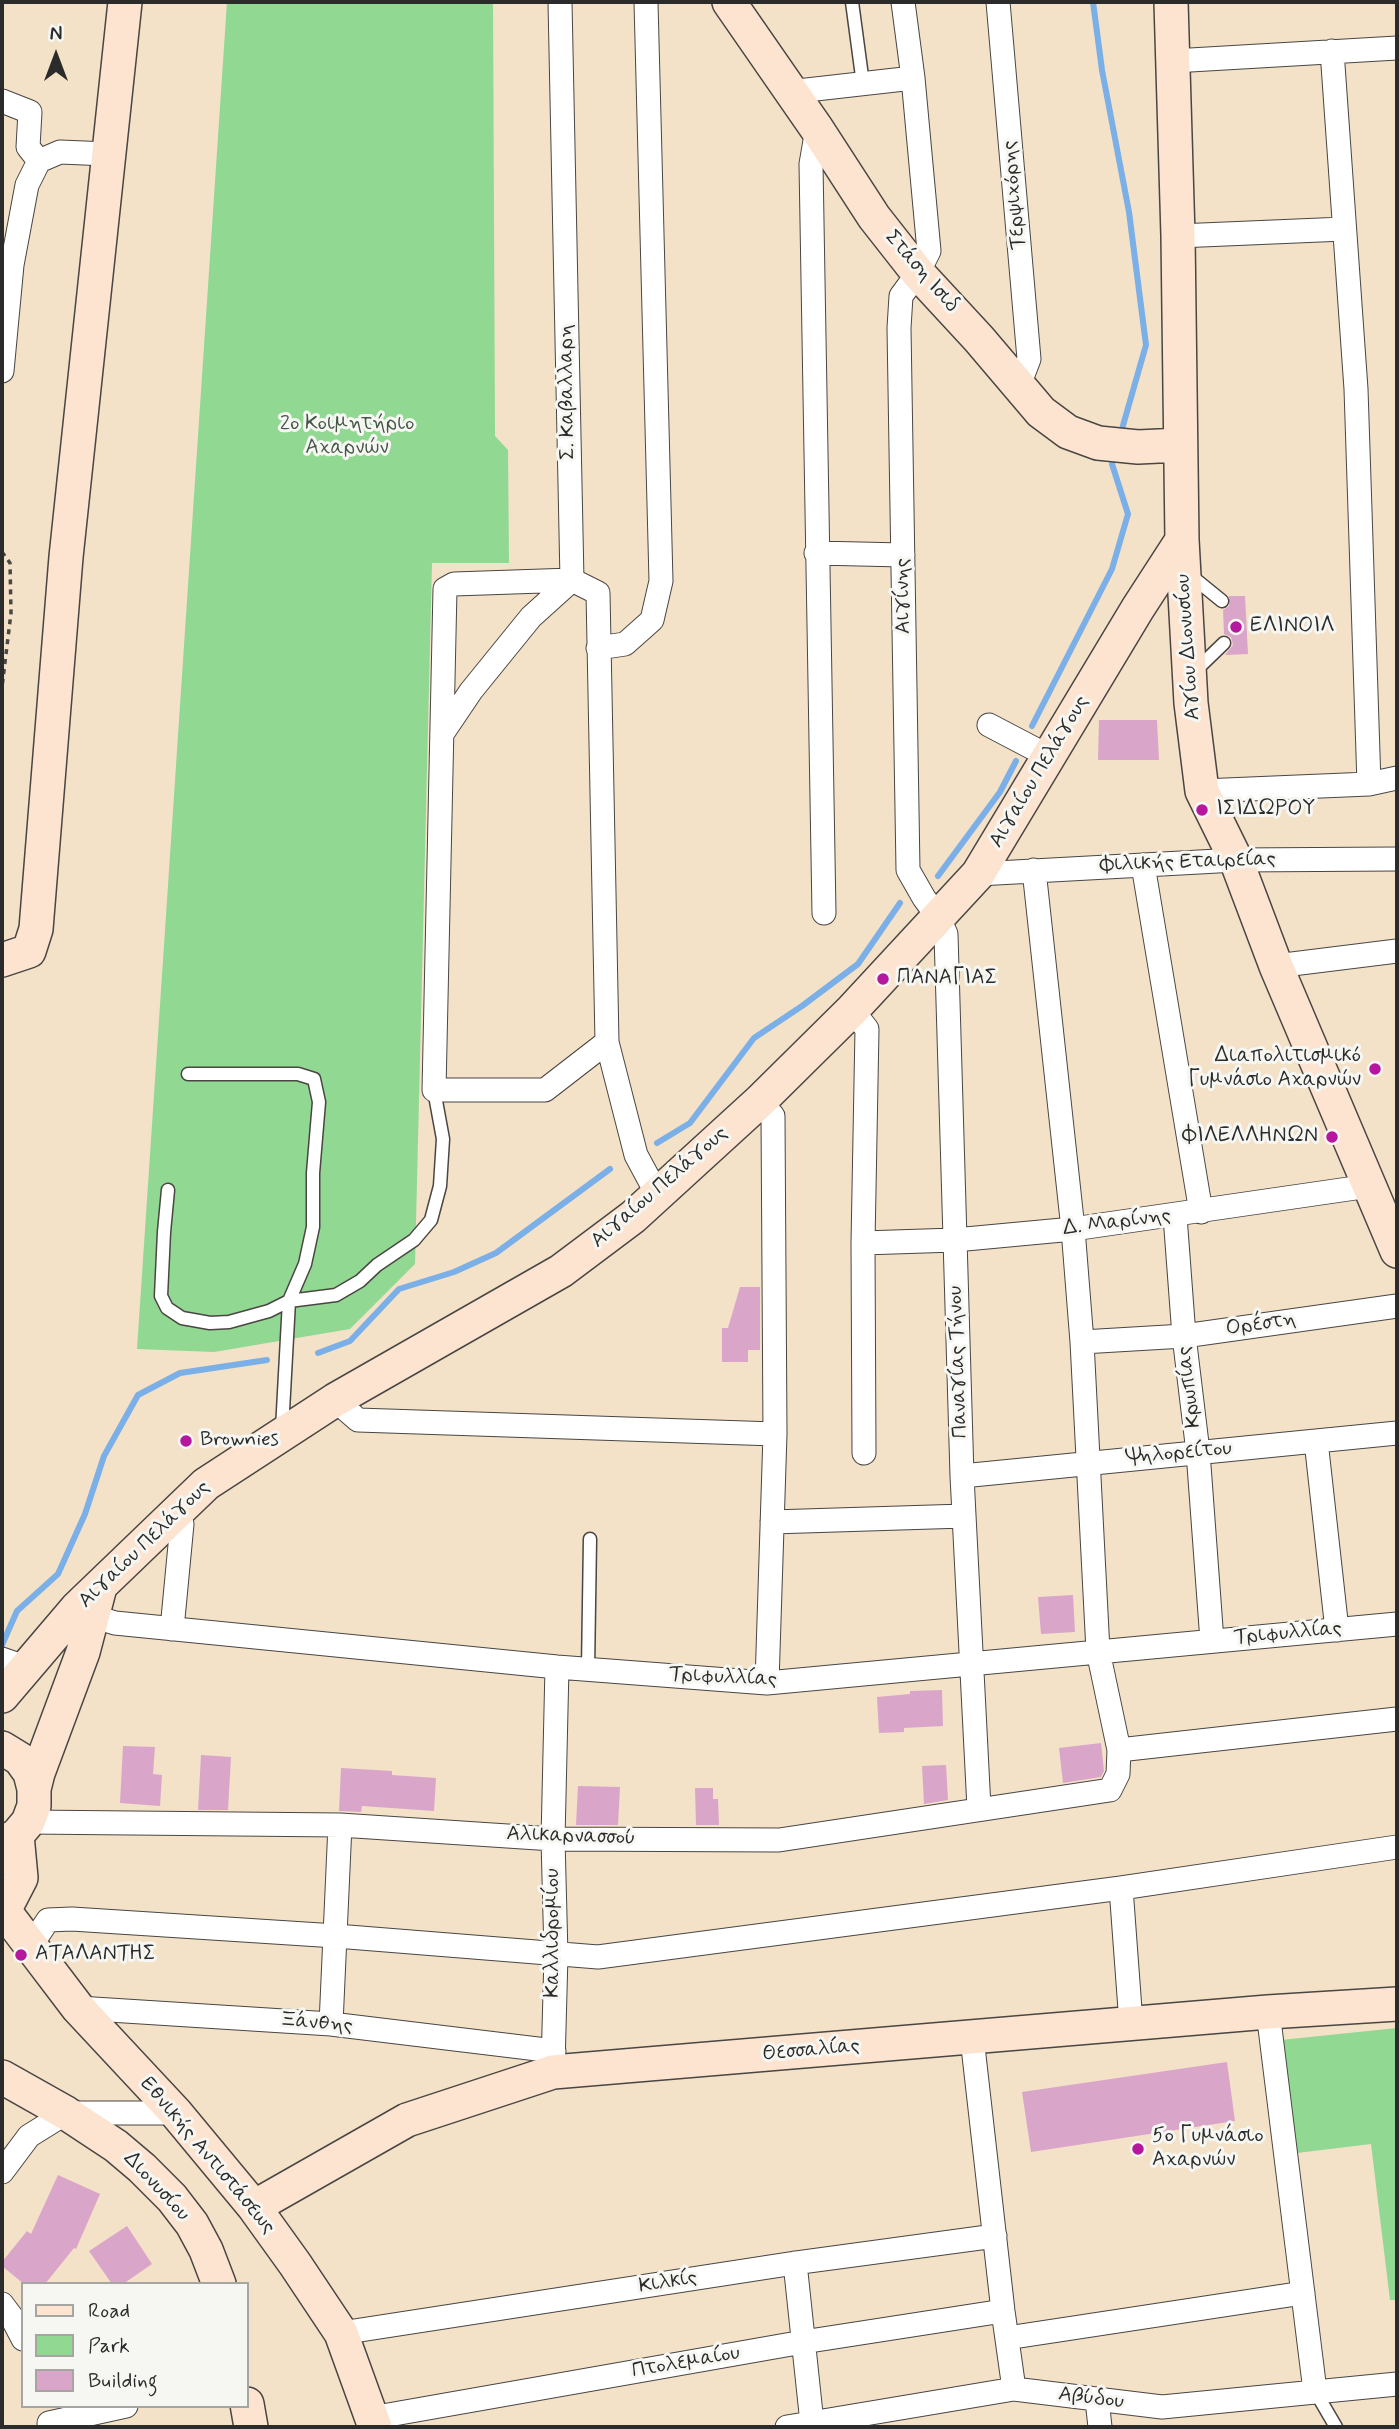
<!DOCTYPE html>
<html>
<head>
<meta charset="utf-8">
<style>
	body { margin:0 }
	#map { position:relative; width:1399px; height:2429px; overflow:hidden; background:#f3e1c8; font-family:Mynerve,sans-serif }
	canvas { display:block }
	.frame { position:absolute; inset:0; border:4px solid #2b2b2b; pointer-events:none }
	.legend { position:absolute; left:21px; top:2282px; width:228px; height:126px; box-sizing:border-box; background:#f6f6f2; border:2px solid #a5a5a2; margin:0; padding:9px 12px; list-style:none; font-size:21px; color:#2b2b2b }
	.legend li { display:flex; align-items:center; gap:14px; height:35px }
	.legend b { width:35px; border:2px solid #a5a5a2 }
	.north { position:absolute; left:21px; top:21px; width:70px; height:70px; -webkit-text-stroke:5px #f6f6f2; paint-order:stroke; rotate:0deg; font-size:19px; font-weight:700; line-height:28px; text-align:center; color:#2b2b2b }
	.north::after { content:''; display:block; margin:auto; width:24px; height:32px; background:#2b2b2b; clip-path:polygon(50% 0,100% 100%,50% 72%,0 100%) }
</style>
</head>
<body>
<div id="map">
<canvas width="1399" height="2429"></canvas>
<div class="frame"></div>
<ul class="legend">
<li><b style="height:9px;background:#fde4d0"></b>Road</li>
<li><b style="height:19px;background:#91d892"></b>Park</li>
<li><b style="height:19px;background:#d9a6ca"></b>Building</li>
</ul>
<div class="north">N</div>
</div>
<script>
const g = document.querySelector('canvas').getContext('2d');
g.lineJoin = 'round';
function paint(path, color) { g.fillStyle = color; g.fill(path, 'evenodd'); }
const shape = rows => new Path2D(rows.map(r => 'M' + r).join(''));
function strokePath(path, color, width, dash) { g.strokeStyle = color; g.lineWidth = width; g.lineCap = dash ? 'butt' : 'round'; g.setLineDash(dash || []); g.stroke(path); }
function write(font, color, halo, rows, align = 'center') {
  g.font = font + ' Mynerve,sans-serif'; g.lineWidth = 6; g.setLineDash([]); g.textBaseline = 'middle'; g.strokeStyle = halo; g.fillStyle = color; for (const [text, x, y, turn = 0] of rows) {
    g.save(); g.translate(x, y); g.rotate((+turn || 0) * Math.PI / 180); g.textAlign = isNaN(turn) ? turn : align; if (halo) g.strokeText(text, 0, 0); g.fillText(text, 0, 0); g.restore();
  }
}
paint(shape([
	[227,2,493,2,495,436,508,450,509,563,432,563,415,1264,350,1329,214,1352,137,1349],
	[1397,2028,1397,2300,1390,2300,1371,2144,1297,2153,1281,2040]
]), '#91d892');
strokePath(shape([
	[1093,2,1102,70,1129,212,1146,345,1120,436],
	[1032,726,1112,569,1128,514,1112,464,1115,454],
	[938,876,1000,792,1016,761],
	[657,1143,690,1123,754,1038,802,1006,858,964,900,903],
	[318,1353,350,1341,399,1289,454,1272,496,1253,610,1169],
	[2,1645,17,1611,58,1574,85,1514,104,1456,138,1395,180,1373,267,1360]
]), '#7aafe7', 6);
paint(shape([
	[1229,596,1245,596,1248,654,1225,655,1233,645,1231,637,1224,634,1223,610,1229,606],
	[1099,720,1157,720,1159,760,1098,760],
	[740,1287,760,1287,760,1350,748,1350,748,1362,722,1362,722,1328,728,1328],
	[1073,1595,1075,1632,1041,1634,1038,1597],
	[942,1690,943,1726,904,1728,904,1732,879,1733,877,1697,910,1694,910,1691],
	[1101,1743,1104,1771,1101,1777,1063,1783,1059,1748],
	[123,1746,155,1747,153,1774,162,1775,160,1806,120,1803],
	[201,1755,231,1757,228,1810,198,1810],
	[946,1765,948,1800,924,1804,922,1766],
	[341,1768,392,1771,392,1775,436,1778,434,1811,362,1806,361,1812,339,1811],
	[578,1786,620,1787,618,1825,576,1825],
	[695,1788,713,1788,713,1799,718,1799,719,1825,696,1825],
	[1227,2062,1235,2121,1031,2152,1022,2092],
	[58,2175,100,2194,76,2249,74,2248,45,2284,24,2284,2,2266,2,2262,27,2231,31,2234],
	[127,2226,152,2264,123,2284,112,2284,89,2251]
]), '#d9a6ca');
const lane = shape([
	[852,2,863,84],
	[1190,575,1222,601],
	[1194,672,1224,643],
	[188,1074,298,1074,314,1079,319,1102,313,1173,313,1227,305,1264,289,1301,282,1429],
	[168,1190,164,1232,161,1296,167,1308,182,1318,210,1323,229,1322,269,1311,289,1301,336,1295,360,1281,377,1265,414,1240,431,1220,440,1186,443,1139,434,1090],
	[588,1669,590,1539],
	[1315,2391,1336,2427]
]);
const street = shape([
	[903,2,913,78,929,251,918,273,901,296,899,328,908,870,924,898,938,917,946,934,962,1476,979,1808],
	[998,2,1029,359,1019,385],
	[1332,51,1356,389,1369,784],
	[1173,61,1397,48],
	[789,92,913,78],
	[2,101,30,112,28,147,39,161],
	[817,129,811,164,824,913],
	[1178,236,1344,229],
	[2,371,12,265,27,185,39,161,60,152,108,154],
	[816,553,903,555],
	[572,580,598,593,607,1042,545,1090,434,1090,445,589,454,584,572,580],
	[598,648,625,644,652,620,661,581,646,2],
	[989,725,1050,757],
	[442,734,471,691,531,617,572,580,560,2],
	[1202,791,1369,784,1397,778],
	[1143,865,1201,1212],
	[978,874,1236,860,1397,859],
	[1276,966,1397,951],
	[852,1010,867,1029,863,1243,864,1453],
	[607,1042,636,1155,657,1194],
	[760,1101,773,1116,775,1434,767,1683],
	[1175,1216,1184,1336,1198,1452,1212,1641],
	[863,1243,955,1240,1073,1229,1369,1186],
	[1082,1342,1184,1336,1397,1306],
	[335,1400,358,1420,775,1434],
	[1316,1441,1337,1630],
	[962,1476,1397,1433],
	[772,1522,964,1516],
	[92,1616,115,1623,557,1667,767,1683,1397,1624],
	[172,1629,182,1524,173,1515],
	[2,1659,25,1667],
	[1119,1750,1397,1719],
	[28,1822,340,1825,553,1839,779,1840,1110,1790,1118,1774,1119,1750,1098,1651,1082,1342,1073,1229,1034,870],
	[1121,1888,1131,2023],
	[30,1947,48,1920,72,1919,336,1936,598,1957,1121,1888,1397,1847],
	[78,2008,331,2024,554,2051],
	[1268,2012,1315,2391],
	[331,2024,340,1825],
	[972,2038,1003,2311,1014,2389],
	[553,2066,556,1955,553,1839,557,1667],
	[2,2172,29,2136,66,2113,176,2113],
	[795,2263,812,2423],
	[2,2304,11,2316,23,2339],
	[341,2333,795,2263,995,2236],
	[1007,2338,1303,2293],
	[1097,2400,1100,2427],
	[371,2418,803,2342,1003,2311],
	[49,2423,126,2406],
	[787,2427,1014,2389,1162,2407,1397,2384]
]);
const secondary = shape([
	[729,2,817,129,874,217,918,273,979,339,1041,412,1068,432,1098,443,1138,447,1180,445],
	[1171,2,1178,236,1182,540,1191,703,1202,791,1236,860,1276,966,1397,1251],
	[2,960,29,951,36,929,66,557,125,2],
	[2,1696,77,1608,206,1484,335,1400,561,1271,633,1217,760,1101,852,1010,978,874,1138,608,1182,540],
	[2,1748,20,1759,30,1773,34,1789,34,1806,28,1822,17,1835,2,1844],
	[34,1789,38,1773,83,1652,100,1587],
	[2,1908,78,2008,176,2113,254,2207,295,2264,341,2333,375,2427],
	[4,1911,21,1878,17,1835],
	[2,2077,66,2113,116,2146,142,2168,172,2198,192,2224,206,2250,219,2284],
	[254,2207,407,2120,553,2072,1268,2012,1397,2004],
	[247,2404,251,2427]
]);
strokePath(lane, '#494643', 15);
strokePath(street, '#494643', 25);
strokePath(secondary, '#494643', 36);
strokePath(shape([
	[2,552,10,563,11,613,2,687]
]), '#494643', 3.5, [5, 5]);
strokePath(lane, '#fff', 12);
strokePath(street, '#fff', 23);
strokePath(secondary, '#fde4d0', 33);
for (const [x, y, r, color] of [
	[1236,627,7,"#b5179e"],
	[1202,810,7,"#b5179e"],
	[883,979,7,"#b5179e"],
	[1375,1069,7,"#b5179e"],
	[1332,1137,7,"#b5179e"],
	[186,1441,7,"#b5179e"],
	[21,1955,7,"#b5179e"],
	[1138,2149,7,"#b5179e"]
]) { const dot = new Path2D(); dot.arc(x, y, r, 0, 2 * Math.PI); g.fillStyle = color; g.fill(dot); strokePath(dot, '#f6f6f2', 2.5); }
write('21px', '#2b2b2b', '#f6f6f2', [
	["Τερψιχόρης",1015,195,-95],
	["Στάση Ισιδ",921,272,49],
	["Σ. Καβαλλαρη",568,392,-91],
	["Αιγίνης",904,596,-91],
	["Αγίου Διονυσίου",1189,647,-94],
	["Αιγαίου Πελάγους",1040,772,-59],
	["Φιλικής Εταιρείας",1188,863,-2],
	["Αιγαίου Πελάγους",660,1188,-41],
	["Δ. Μαρίνης",1117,1223,-7],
	["Ορέστη",1261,1325,-8],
	["Παναγίας Τήνου",959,1362,-92],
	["Κρωπίας",1190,1387,-97],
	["Ψηλορείτου",1179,1454,-5],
	["Αιγαίου Πελάγους",145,1545,-44],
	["Τριφυλλίας",1288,1634,-5],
	["Τριφυλλίας",723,1678,3],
	["Αλικαρνασσού",571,1837,2],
	["Καλλιδρομίου",554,1933,-90],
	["Ξάνθης",316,2024,5],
	["Θεσσαλίας",811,2051,-5],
	["Εθνικής Αντιστάσεως",207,2156,50],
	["Διονυσίου",156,2187,47],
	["Κιλκίς",668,2283,-9],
	["Πτολεμαίου",686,2363,-10],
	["Αβύδου",1091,2399,7]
]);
write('21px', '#445645', '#f6f6f2', [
	["2ο Κοιμητήριο",347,425],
	["Αχαρνών",347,449]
]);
write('21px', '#2b2b2b', '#f6f6f2', [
	["ΕΛΙΝΟΙΛ",1250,627],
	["ΙΣΙΔΩΡΟΥ",1216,810],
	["ΠΑΝΑΓΙΑΣ",897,979],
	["Διαπολιτισμικό",1361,1057,"right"],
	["Γυμνάσιο Αχαρνών",1361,1081,"right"],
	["ΦΙΛΕΛΛΗΝΩΝ",1318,1137,"right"],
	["Brownies",200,1441],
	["ΑΤΑΛΑΝΤΗΣ",35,1955],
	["5ο Γυμνάσιο",1152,2137],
	["Αχαρνών",1152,2161]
], 'left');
</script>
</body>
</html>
